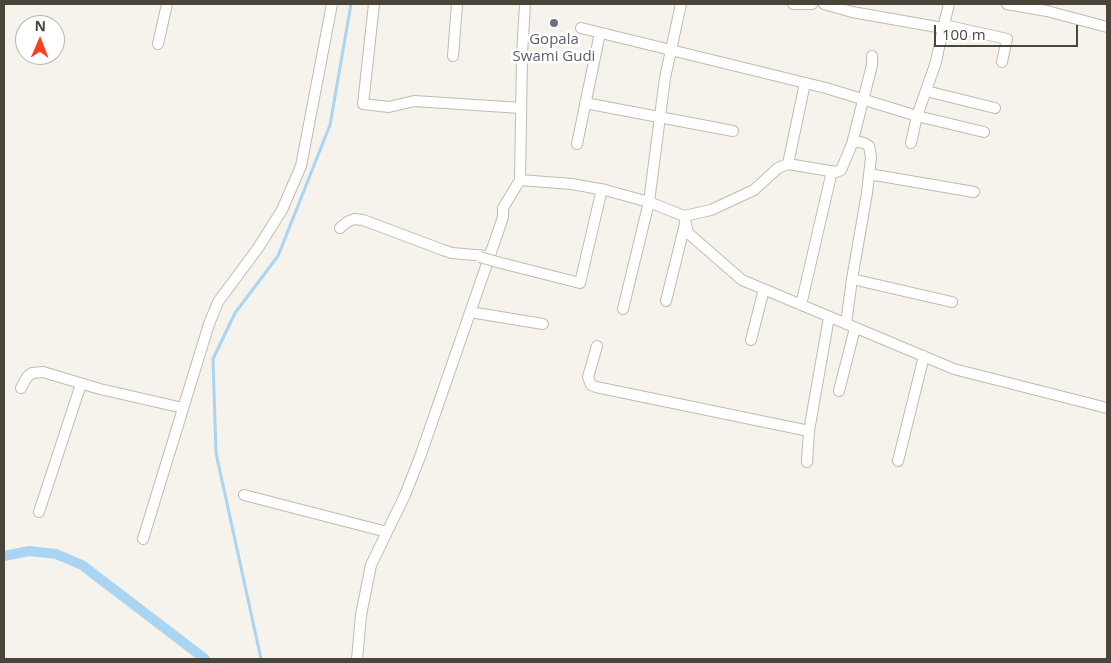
<!DOCTYPE html>
<html>
<head>
<meta charset="utf-8">
<style>
	body { margin:0 }
	#map { position:relative; width:1111px; height:663px; overflow:hidden; background:#f6f3ec; font-family:"Open Sans",sans-serif }
	canvas { display:block }
	.frame { position:absolute; inset:0; border:5px solid #4b4439; pointer-events:none }
	.north { position:absolute; left:15px; top:15px; width:50px; height:50px; box-sizing:border-box; background:#fff; border:1px solid #b7b4b0; border-radius:50%; rotate:1deg; font-size:14px; font-weight:700; line-height:20px; text-align:center; color:#4b4439 }
	.north::after { content:''; display:block; margin:auto; width:18px; height:22px; background:#fc3f1d; clip-path:polygon(50% 0,100% 100%,50% 72%,0 100%) }
	.scale { position:absolute; left:934px; top:25px; width:144px; height:22px; box-sizing:border-box; border:2px solid #4b4439; border-top:0; padding-left:6px; font-size:15px; line-height:18px; white-space:nowrap; color:#4b4439; -webkit-text-stroke:4px #fff; paint-order:stroke }
</style>
</head>
<body>
<div id="map">
<canvas width="1111" height="663"></canvas>
<div class="frame"></div>
<div class="north">N</div>
<div class="scale">100 m</div>
</div>
<script>
const g = document.querySelector('canvas').getContext('2d');
g.lineJoin = 'round';
const shape = rows => new Path2D(rows.map(r => 'M' + r).join(''));
function strokePath(path, color, width, dash) { g.strokeStyle = color; g.lineWidth = width; g.lineCap = dash ? 'butt' : 'round'; g.setLineDash(dash || []); g.stroke(path); }
function write(font, color, halo, rows, align = 'center') {
  g.font = font + ' "Open Sans",sans-serif'; g.lineWidth = 5; g.setLineDash([]); g.textBaseline = 'middle'; g.strokeStyle = halo; g.fillStyle = color; for (const [text, x, y, turn = 0] of rows) {
    g.save(); g.translate(x, y); g.rotate((+turn || 0) * Math.PI / 180); g.textAlign = isNaN(turn) ? turn : align; if (halo) g.strokeText(text, 0, 0); g.fillText(text, 0, 0); g.restore();
  }
}
strokePath(shape([
	[261,659,216,453,213,359,235,313,278,256,330,125,351,4]
]), '#a9d4f2', 3);
strokePath(shape([
	[4,556,29,551,56,554,82,565,205,659]
]), '#a9d4f2', 10);
const street = shape([
	[374,4,363,104,389,107,414,101,521,108],
	[525,4,522,55,520,180,572,184,605,190,649,202,684,216,688,233,742,280,954,369,1107,408],
	[793,4,812,4],
	[824,4,852,12,943,28,949,4],
	[1007,4,1047,11,1107,27],
	[944,25,1007,39,1002,62],
	[581,28,826,88,917,116,936,62,943,28],
	[158,44,167,4],
	[453,56,457,4],
	[926,91,995,108],
	[585,103,733,131],
	[911,143,917,116,984,132],
	[577,144,600,33],
	[788,164,805,83],
	[869,174,974,192],
	[684,216,711,210,754,190,778,168,788,164,836,172,841,170,852,144,872,65,872,56],
	[340,228,347,222,354,219,363,220,443,250,452,253,487,256],
	[497,262,580,283,602,189],
	[852,279,952,302],
	[666,301,685,224],
	[801,305,832,171],
	[623,309,649,202,665,78,681,4],
	[470,312,543,324],
	[846,324,852,279,867,193,871,157,869,146,864,143,853,141],
	[751,340,764,289],
	[597,346,588,377,591,385,596,387,809,431],
	[21,388,27,377,32,373,43,372,100,389,183,408],
	[839,391,855,328],
	[898,461,924,356],
	[807,462,809,431,829,317],
	[244,495,387,532],
	[39,512,81,384],
	[143,539,209,324,218,302,258,248,282,210,301,166,332,4],
	[357,659,361,615,371,565,405,495,420,457,499,229,503,217,503,208,520,180]
]);
strokePath(street, '#c2bbae', 12);
strokePath(street, '#fff', 10);
const streetBridge = shape([
	[480,257,497,262]
]);
strokePath(streetBridge, '#c2bbae', 12, []);
strokePath(streetBridge, '#fff', 10);
for (const [x, y, r, color] of [
	[554,23,5,"#6b7280"]
]) { const dot = new Path2D(); dot.arc(x, y, r, 0, 2 * Math.PI); g.fillStyle = color; g.fill(dot); strokePath(dot, '#fff', 2); }
write('15px', '#5b616d', '#fff', [
	["Gopala",554,40],
	["Swami Gudi",554,57]
]);
</script>
</body>
</html>
